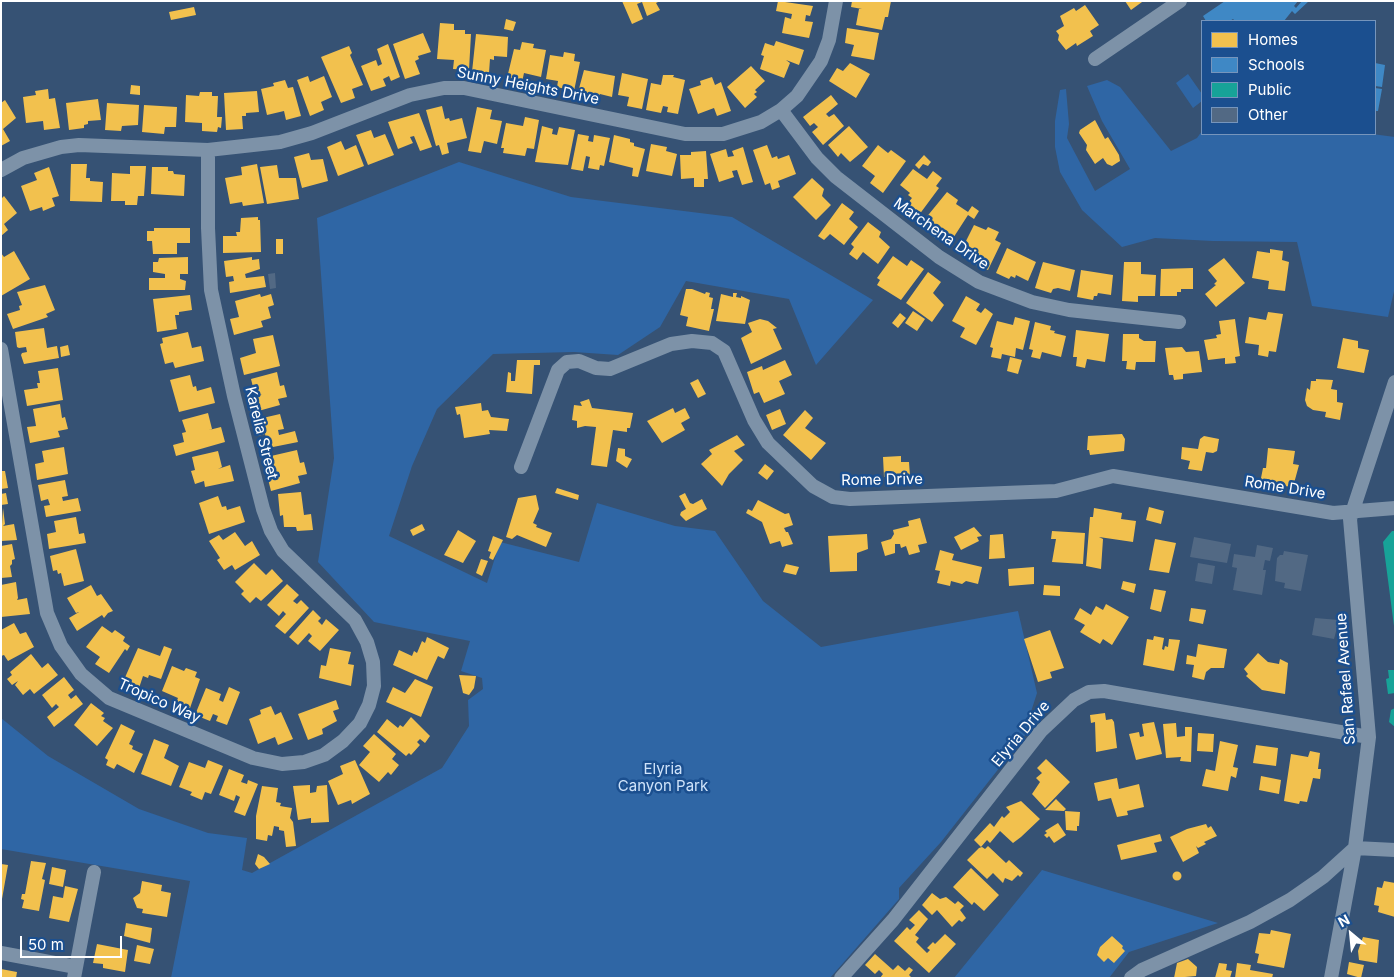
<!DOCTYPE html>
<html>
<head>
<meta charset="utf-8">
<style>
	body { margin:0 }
	#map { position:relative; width:1396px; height:979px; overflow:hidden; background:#365274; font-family:Inter,sans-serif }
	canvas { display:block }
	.frame { position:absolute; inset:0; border:2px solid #fff; pointer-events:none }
	.legend { position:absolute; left:1201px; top:20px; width:175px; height:115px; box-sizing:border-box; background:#1b4f8f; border:1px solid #7695bc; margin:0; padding:6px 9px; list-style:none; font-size:15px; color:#fff }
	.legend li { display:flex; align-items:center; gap:10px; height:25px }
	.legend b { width:25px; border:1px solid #7695bc }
	.north { position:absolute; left:1326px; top:909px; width:50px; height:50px; -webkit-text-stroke:4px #1b4f8f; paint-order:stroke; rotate:332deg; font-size:14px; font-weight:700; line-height:20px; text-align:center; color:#fff }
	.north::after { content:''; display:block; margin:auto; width:18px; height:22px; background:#fff; clip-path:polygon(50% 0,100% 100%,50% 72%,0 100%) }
	.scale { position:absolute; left:20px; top:936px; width:102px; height:22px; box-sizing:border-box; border:2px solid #fff; border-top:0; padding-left:6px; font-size:15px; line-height:18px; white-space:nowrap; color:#fff; -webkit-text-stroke:4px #1b4f8f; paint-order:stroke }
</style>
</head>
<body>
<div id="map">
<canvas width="1396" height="979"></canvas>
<div class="frame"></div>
<ul class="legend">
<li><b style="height:14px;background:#f2c14e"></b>Homes</li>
<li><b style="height:14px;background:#3f88c5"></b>Schools</li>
<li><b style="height:14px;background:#17a398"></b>Public</li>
<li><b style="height:14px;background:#526984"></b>Other</li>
</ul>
<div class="north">N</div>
<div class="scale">50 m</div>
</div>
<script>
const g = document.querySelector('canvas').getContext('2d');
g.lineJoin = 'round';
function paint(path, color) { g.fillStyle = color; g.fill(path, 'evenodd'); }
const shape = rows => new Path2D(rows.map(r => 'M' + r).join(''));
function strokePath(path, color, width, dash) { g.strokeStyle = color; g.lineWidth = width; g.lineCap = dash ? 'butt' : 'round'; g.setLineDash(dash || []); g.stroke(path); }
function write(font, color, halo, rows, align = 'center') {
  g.font = font + ' Inter,sans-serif'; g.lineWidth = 5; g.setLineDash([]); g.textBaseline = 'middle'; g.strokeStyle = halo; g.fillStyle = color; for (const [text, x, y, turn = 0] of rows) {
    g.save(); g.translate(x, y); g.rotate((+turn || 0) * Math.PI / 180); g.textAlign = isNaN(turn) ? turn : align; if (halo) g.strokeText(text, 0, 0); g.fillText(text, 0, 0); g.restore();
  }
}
paint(shape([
	[1188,74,1202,94,1202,101,1193,108,1176,83],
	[1107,80,1120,87,1171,151,1197,138,1202,131,1202,134,1372,134,1395,137,1395,287,1388,317,1312,306,1297,242,1213,241,1155,238,1122,247,1082,210,1060,172,1055,147,1055,121,1060,90,1066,89,1069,124,1067,138,1095,191,1130,169,1102,121,1087,86],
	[459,162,571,197,732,217,873,300,816,365,789,299,686,281,660,327,618,355,574,352,493,354,437,409,412,466,389,536,487,583,500,542,579,562,597,503,675,526,715,531,763,601,821,647,1018,611,1037,693,1029,718,1033,725,941,842,899,888,899,899,830,978,171,978,190,881,1,849,1,718,48,756,139,809,208,833,247,838,242,870,252,873,442,768,469,726,468,700,483,689,482,678,461,671,470,641,374,622,318,562,334,458,317,218],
	[1042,870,1218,923,1129,952,1109,978,954,978]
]), '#2f66a5');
paint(shape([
	[622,1,660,1,656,3,660,10,647,16,642,2,637,4,643,19,632,24],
	[778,1,813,6,810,16,806,15,805,21,813,22,809,38,782,33,785,17,791,19,792,14,776,11],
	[852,1,891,1,888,17,885,17,882,30,856,25,859,9,862,9,851,7],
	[1125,1,1141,1,1142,2,1131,10],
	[1085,5,1099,25,1090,31,1093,36,1077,46,1076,43,1066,50,1058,40,1059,35,1056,31,1064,26,1060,16,1074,8,1076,11],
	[194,7,196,15,171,20,169,12],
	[506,19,516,22,513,31,504,29],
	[440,23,454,24,454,30,465,30,465,34,471,34,469,70,453,69,454,60,437,59],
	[847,28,879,33,874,60,851,56,854,45,845,43],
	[423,33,431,52,418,56,419,59,415,61,420,74,405,79,393,44],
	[476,34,508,37,507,57,494,56,494,60,490,59,489,73,472,72],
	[776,41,804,50,799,65,786,60,790,63,784,78,760,69,764,56,761,55,765,43,774,46],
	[522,42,534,44,533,48,546,50,541,77,524,73,522,82,507,78,514,49,520,50],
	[388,44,400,77,391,81,389,76,383,79,386,86,371,91,361,66,376,60,378,66,382,64,377,49],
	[349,46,352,53,350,55,363,85,352,89,355,98,341,103,321,57],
	[564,52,575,54,574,61,580,62,574,91,557,87,558,81,546,79,550,55,563,57],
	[850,63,870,74,856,98,829,81,837,68,843,71],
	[751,66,765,81,755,90,757,92,754,94,757,97,745,108,727,87],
	[584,70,615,76,612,97,600,94,598,97,594,96,594,100,577,96],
	[622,73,648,79,642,109,627,106,629,97,618,95],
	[663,75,674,75,673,77,685,80,678,114,667,112,668,107,663,106,661,113,646,110,651,83,661,85],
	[308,76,310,82,324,76,332,97,321,102,324,110,310,116,297,80],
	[712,77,715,85,721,82,731,111,717,116,714,108,698,114,689,89,701,85,700,81],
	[285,80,288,88,293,87,301,116,286,120,284,111,267,115,261,89,274,86,273,83],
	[131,85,140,86,140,95,130,94],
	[48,89,49,99,55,98,60,128,44,130,43,121,26,123,23,97,36,95,35,91],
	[257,91,259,112,246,113,246,116,242,116,243,129,226,130,224,93],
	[200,92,212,92,212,96,218,96,217,117,222,117,221,128,218,127,217,132,202,131,202,123,185,122,186,95,199,96],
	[831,95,838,104,826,114,829,117,834,114,844,126,823,145,812,132,818,127,814,123,810,126,803,117],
	[98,99,101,120,88,121,88,124,84,125,84,128,69,130,66,103],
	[5,100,16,118,3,129,10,141,1,146,1,103],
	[107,103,139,105,138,125,122,126,121,131,105,130],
	[144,105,177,107,176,127,165,127,164,134,142,132],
	[442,106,445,119,449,118,450,121,462,118,467,138,447,143,449,153,442,155,439,145,436,146,426,110],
	[477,107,492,110,490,119,502,121,497,144,484,141,481,153,468,151],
	[419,113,432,147,420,151,414,136,410,137,413,143,398,149,388,122],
	[525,117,539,120,534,149,527,148,525,156,503,153,504,148,501,148,506,123,523,126],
	[1095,120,1105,139,1108,137,1119,155,1120,161,1112,166,1107,164,1103,158,1095,164,1086,150,1087,145,1079,133,1080,130],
	[542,126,553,129,552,134,557,135,559,127,575,130,568,165,535,162],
	[849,126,868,147,850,162,841,153,838,157,828,145],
	[371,130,374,138,385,134,394,155,368,165,356,135],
	[578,134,589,136,588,141,593,142,594,135,610,138,604,166,600,165,599,170,588,168,590,157,586,156,583,171,571,169],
	[614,135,630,139,630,142,634,143,634,146,645,149,638,177,632,176,633,168,609,162],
	[341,141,345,150,356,145,364,166,338,176,327,147],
	[651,144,667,147,666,151,677,154,672,176,646,171],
	[767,145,772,158,777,156,778,159,789,155,796,174,778,181,780,187,772,190,770,183,765,185,753,150],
	[878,145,888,153,891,150,906,161,883,193,870,183,875,176,862,166],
	[743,147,753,182,742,185,737,170,732,171,734,177,719,182,710,154,726,149,728,157,734,156,732,151],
	[706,151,708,179,704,179,704,187,694,187,694,178,681,179,680,155,691,155,691,152],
	[309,153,311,160,323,159,328,181,302,188,294,157],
	[924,155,931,162,928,166,923,164,919,169,915,165],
	[71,164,87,164,86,178,90,178,90,181,103,182,102,202,70,201],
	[257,164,264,203,243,206,242,202,230,204,225,178,242,175,241,167],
	[277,165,279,178,296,178,299,199,267,204,260,167],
	[130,166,146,166,144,196,138,196,137,205,125,205,125,201,111,201,112,173,130,174],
	[49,167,59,196,52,198,55,206,43,211,42,207,30,211,21,186,37,180,34,173],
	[152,167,168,167,168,171,173,171,174,174,185,175,184,196,151,194],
	[913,169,927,179,933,171,942,178,936,186,939,188,916,219,903,209,912,198,908,195,910,193,900,185],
	[812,178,824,189,822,196,831,205,816,220,793,197],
	[947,192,958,200,956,204,968,212,972,206,979,211,974,219,968,215,948,246,934,237,939,230,925,219],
	[4,196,17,213,4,224,8,230,1,236,1,199],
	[842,203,854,212,849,219,858,227,844,245,830,234,824,240,818,236],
	[258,217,258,220,260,220,261,252,223,253,223,236,237,236,236,232,240,232,241,218],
	[868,222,881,232,879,237,890,247,878,264,863,252,857,260,849,254,854,247,851,244],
	[974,225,986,230,988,227,999,232,995,240,1001,243,988,270,974,264,978,256,962,249],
	[154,228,190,228,190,243,177,243,177,254,153,254,152,241,147,241,147,231,154,231],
	[276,239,283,239,283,254,276,254],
	[1007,248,1036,262,1028,281,1016,275,1015,278,1011,276,1009,279,996,273],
	[1270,249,1283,251,1282,260,1289,262,1285,291,1268,289,1269,281,1252,278,1257,251,1270,253],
	[14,251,30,279,1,296,1,253,4,257],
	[893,256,907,266,911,260,924,269,901,300,877,285,880,280,877,278],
	[188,257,188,274,180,274,180,279,186,281,185,290,149,290,149,278,165,278,165,274,153,272,153,262,158,262,159,258],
	[252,257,252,260,259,259,260,269,245,274,246,278,264,276,266,287,230,293,229,282,234,281,233,276,226,277,224,261],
	[1224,258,1245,283,1216,307,1205,294,1216,285,1214,284,1217,281,1208,270],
	[1043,262,1075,270,1070,291,1058,288,1053,289,1051,293,1035,288],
	[1124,262,1141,262,1141,274,1156,275,1155,296,1138,296,1138,302,1122,301],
	[1193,268,1193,289,1181,289,1181,292,1177,292,1177,296,1160,296,1161,269],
	[1081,270,1113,275,1111,295,1098,293,1097,296,1094,296,1093,300,1077,297],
	[928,272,941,282,933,293,944,305,932,322,906,303],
	[45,285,55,310,46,314,48,317,13,329,7,314,20,310,19,306,22,305,17,292],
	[686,289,692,289,705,294,706,292,710,293,709,297,713,298,711,309,714,309,709,331,686,326,688,317,680,315],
	[733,293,737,293,736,297,741,298,741,296,750,300,745,324,716,321,721,294,733,297],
	[260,294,261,297,271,294,274,305,268,307,271,318,261,321,263,327,234,335,230,319,239,317,235,301],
	[190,295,192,310,179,312,179,315,175,315,177,329,157,332,153,299],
	[966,296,980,304,976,310,981,313,985,308,993,314,976,345,960,337,965,328,952,321],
	[913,311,925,319,917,331,905,323],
	[1268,312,1283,314,1276,352,1269,351,1268,357,1258,355,1259,345,1245,343,1249,317,1266,320],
	[900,313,906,318,898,328,892,323],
	[1015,317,1030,321,1023,350,1016,348,1015,357,1002,354,1001,359,991,357,993,348,990,347,997,321,1013,325],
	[760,319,768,321,777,328,773,329,782,349,751,364,741,338,752,332,748,323],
	[1235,319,1240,356,1235,357,1236,363,1225,364,1225,358,1208,360,1204,340,1217,338,1216,335,1221,334,1219,321],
	[1035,322,1051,326,1050,330,1055,331,1054,333,1066,336,1061,357,1042,352,1040,359,1031,357,1033,350,1029,349],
	[44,328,47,348,57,346,59,358,24,364,21,355,22,353,27,352,26,347,19,348,17,347,15,332],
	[1076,330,1109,334,1105,362,1087,359,1085,368,1076,366,1077,357,1073,357],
	[188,332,192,348,201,346,204,361,175,368,173,362,165,364,160,344,163,343,162,338],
	[1123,334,1139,334,1139,338,1144,341,1156,341,1155,362,1136,362,1135,370,1126,369,1127,361,1122,361],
	[273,335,280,366,244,375,240,358,256,353,253,339],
	[1343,338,1358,341,1358,348,1369,350,1364,373,1337,368],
	[68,345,70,355,61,357,60,347],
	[1182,347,1186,352,1199,351,1202,372,1183,374,1183,379,1174,380,1173,375,1169,375,1165,348],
	[1010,357,1022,360,1018,374,1007,371],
	[517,360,540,360,540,365,534,365,532,394,506,392,508,372,511,373,511,381,515,381],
	[785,360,792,375,779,381,785,394,764,403,759,392,754,394,747,372,762,366,763,370],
	[58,368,63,400,27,406,24,390,38,388,37,383,40,383,38,371],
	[277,372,280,386,284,385,287,397,278,399,280,405,251,413,247,398,262,394,255,395,251,379],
	[190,375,193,387,196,386,197,391,211,387,215,403,179,412,170,380],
	[698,379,706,394,698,398,690,383],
	[1316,379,1333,380,1331,389,1337,390,1337,402,1343,403,1340,420,1325,417,1326,412,1313,410,1307,406,1305,400,1307,388,1310,390,1311,381,1316,381],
	[589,399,592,408,633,413,630,428,627,428,627,432,613,430,607,467,591,465,596,427,585,426,577,428,577,421,572,420,574,405,582,406,580,402],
	[481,403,482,411,488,410,491,417,509,419,507,431,489,430,490,434,464,438,460,414,457,415,455,407],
	[60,404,62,418,65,417,68,429,58,431,60,437,30,443,27,427,36,426,33,409],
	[673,408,675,413,685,408,690,418,681,423,685,430,662,443,647,421],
	[780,409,786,424,772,430,766,415],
	[805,410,813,418,805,428,826,443,811,460,783,435],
	[208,413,212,429,209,430,221,427,225,442,176,456,173,445,184,442,182,433,186,432,182,420],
	[280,414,284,429,278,430,279,435,295,431,298,442,263,449,262,441,267,440,265,434,258,436,254,420],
	[1122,434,1125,439,1124,451,1090,455,1089,450,1087,450,1088,436],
	[737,435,745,445,734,451,743,460,729,474,722,486,701,464,712,454,709,450],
	[1204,436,1219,439,1217,451,1213,453,1206,452,1202,471,1188,469,1190,461,1181,459,1182,447,1198,449,1200,439],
	[64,447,68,474,37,480,35,464,44,462,42,451],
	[618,448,625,449,625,456,632,459,627,468,616,461],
	[1268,448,1295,451,1293,464,1299,465,1293,487,1260,483,1263,468,1266,468],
	[297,450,300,463,304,462,307,474,298,476,300,483,271,491,267,475,275,473,271,456],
	[218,451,222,467,218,469,230,465,234,481,205,487,204,481,195,484,191,471,195,470,192,457],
	[901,456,901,462,909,462,910,476,884,477,883,457],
	[765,464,774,471,767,480,758,473],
	[1,471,5,471,8,488,1,489],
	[65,480,68,496,62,497,63,501,78,498,81,511,46,517,44,506,50,505,48,499,41,501,38,485],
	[557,488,579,495,578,500,555,493],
	[301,492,304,515,311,514,313,530,297,531,296,527,284,527,283,515,280,516,278,494],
	[6,493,8,504,1,505,1,494],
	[685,493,690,503,693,504,702,499,707,509,686,521,680,515,681,512,686,509,679,496],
	[536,495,539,509,533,523,537,525,536,527,552,533,546,547,517,535,512,539,506,537,518,498],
	[218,496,222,507,226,506,227,510,240,506,245,522,209,534,199,503],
	[758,500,785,514,789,513,793,525,784,528,786,532,788,532,793,544,782,547,780,541,770,544,762,522,746,513,748,509,752,511],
	[1149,507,1164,511,1161,524,1146,520],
	[3,508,5,524,3,526,14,524,17,540,1,541],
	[1094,508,1122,513,1121,519,1136,521,1133,542,1099,537,1103,539,1101,569,1086,566,1090,517,1093,517],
	[76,517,79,534,84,533,86,543,49,549,47,534,56,532,54,521],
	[920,518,927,543,918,545,920,552,909,555,906,546,901,548,900,544,895,544,895,553,885,556,881,542,891,539,894,534,893,530,909,526,908,521],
	[422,524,425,530,413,536,410,530],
	[974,527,982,536,977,537,979,541,961,550,954,537],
	[458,530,476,541,463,563,444,555],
	[1052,531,1085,533,1083,564,1052,562,1056,539,1051,539],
	[235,532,245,546,252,541,260,555,235,570,232,565,224,570,217,560,220,558,209,541,219,535,223,540],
	[867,534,868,549,857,553,857,571,830,572,828,536],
	[1003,534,1005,558,989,559,990,535],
	[493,536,503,540,493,560,489,558,491,552,488,551],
	[1155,539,1176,543,1169,573,1149,570],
	[12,544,15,559,12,560,12,564,10,566,12,577,1,578,1,546],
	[76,549,84,581,64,586,61,573,58,574,57,570,53,571,50,556],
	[940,550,954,554,952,560,982,567,978,584,966,581,962,584,951,581,950,586,937,583,940,571,935,570],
	[481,559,488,561,482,576,476,573],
	[254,563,266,575,272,569,283,581,261,601,256,597,250,603,241,594,244,591,235,582],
	[786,564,799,567,796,575,783,572],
	[1034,567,1034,584,1009,586,1008,569],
	[1123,581,1136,584,1134,593,1121,589],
	[16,582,18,598,17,600,27,598,30,614,1,617,1,585],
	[287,584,299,595,293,601,297,604,301,600,309,608,285,634,275,626,286,614,283,611,279,616,267,605],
	[91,585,97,596,101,594,113,611,108,613,104,618,102,615,77,631,69,618,79,612,76,613,67,598],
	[1044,585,1060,586,1060,596,1043,595],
	[1154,589,1166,591,1161,612,1150,609],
	[1106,604,1129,617,1112,645,1103,639,1100,644,1080,632,1085,625,1074,619,1080,608,1091,615,1096,606,1103,610],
	[1191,608,1206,610,1203,624,1189,621],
	[313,610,321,618,318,621,322,625,326,619,339,630,320,651,308,641,312,636,309,633,298,645,289,637],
	[14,623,20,634,26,632,34,647,8,661,4,655,1,656,1,630],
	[102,626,112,633,115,630,125,637,123,641,130,646,127,651,125,649,109,673,95,664,100,657,86,647],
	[1050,630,1064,668,1050,672,1052,678,1038,682,1024,639],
	[1154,636,1164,638,1162,649,1164,650,1165,646,1168,647,1169,639,1180,640,1174,671,1143,665,1147,639,1153,640],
	[427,637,449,648,444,659,438,656,427,680,393,665,399,650,412,656,414,651,417,653,422,641,425,643],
	[1198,644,1227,649,1224,668,1211,668,1206,672,1204,680,1192,677,1194,665,1186,664,1187,655,1196,657],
	[164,646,172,649,161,679,149,675,148,678,143,676,139,688,123,682,138,648,160,656],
	[330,648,351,652,348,664,354,665,351,686,319,678,321,665,326,666],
	[1258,653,1268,662,1279,664,1280,659,1288,663,1285,694,1262,690,1246,676,1248,674,1244,669],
	[31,654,42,668,48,663,58,675,34,694,30,689,23,695,15,685,18,681,12,685,7,679,12,675,10,672],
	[172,666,184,671,186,668,197,672,195,677,200,679,189,711,175,705,178,698,162,691],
	[459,675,476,676,474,688,469,695,463,693],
	[64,677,74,690,68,695,71,699,76,695,83,704,54,727,47,717,59,707,56,704,52,708,42,695],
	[415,679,433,687,421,717,386,702,393,687,405,693],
	[229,687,240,692,227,725,216,721,218,716,213,714,210,721,195,715,206,688,221,694,219,700,223,702],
	[336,700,339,709,333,711,337,721,322,729,323,734,308,740,298,714],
	[91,703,104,713,101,716,105,718,103,721,113,728,97,746,74,725],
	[271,706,275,715,281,712,293,739,278,745,275,737,258,744,249,719,261,714,260,710],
	[1105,713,1106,720,1112,719,1114,722,1117,748,1096,752,1095,722,1091,723,1090,715],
	[411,717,430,736,425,743,420,739,417,742,420,745,411,755,409,753,406,756,377,732,387,719,398,728,400,725,403,727],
	[1154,722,1162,754,1136,760,1129,734,1139,732,1140,737,1144,736,1142,724],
	[1176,723,1177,737,1185,736,1185,727,1192,727,1191,762,1180,761,1181,757,1166,758,1163,724],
	[121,724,135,731,129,744,133,746,132,749,143,754,134,773,117,764,114,769,106,765,108,760,105,758],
	[1198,733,1214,734,1213,752,1197,751],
	[374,734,396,754,392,759,399,765,391,775,388,772,379,782,359,765,370,752,363,746],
	[154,739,169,745,164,758,179,766,171,786,141,774],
	[1220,741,1238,745,1233,767,1238,768,1236,778,1231,776,1228,791,1202,786,1206,769,1215,771],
	[1256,745,1278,748,1276,766,1253,763],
	[1310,751,1320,753,1318,769,1321,769,1320,779,1313,778,1307,802,1300,801,1299,804,1284,801,1291,754,1308,757],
	[1046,759,1070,782,1045,808,1032,794,1040,782,1036,778,1042,773,1037,768],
	[208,760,223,766,211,794,205,792,202,800,190,795,192,792,179,787,189,762,205,768],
	[355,760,370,794,352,804,351,800,338,805,328,781,343,774,340,766],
	[229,769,244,775,241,782,247,784,248,780,258,784,245,816,234,812,240,797,236,795,234,801,219,795],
	[1261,776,1281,780,1279,794,1259,790],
	[1117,778,1119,789,1139,784,1144,807,1127,811,1128,815,1117,817,1111,798,1098,801,1094,783],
	[310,785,310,793,316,792,317,786,327,785,329,822,311,823,311,818,298,820,293,786],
	[262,786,278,788,276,802,281,803,280,806,292,808,290,818,293,822,296,846,286,847,284,831,279,830,279,827,274,826,272,836,268,835,267,841,256,839,256,816],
	[1056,799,1066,809,1064,811,1045,810],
	[1021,801,1040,819,1021,837,1013,843,1000,831,990,843,987,840,981,847,974,840,990,823,994,827,1002,816,1004,818,1010,812,1006,807],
	[1065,811,1080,812,1079,826,1077,826,1077,831,1066,830],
	[1058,823,1066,835,1054,843,1049,836,1047,838,1044,835,1047,833,1045,831],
	[1206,824,1208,828,1211,826,1217,836,1204,842,1206,844,1198,848,1196,846,1199,853,1183,862,1170,837,1187,829],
	[1160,834,1162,841,1154,843,1157,852,1121,860,1117,845],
	[988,846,1006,863,1009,860,1023,873,1020,877,1018,875,1012,881,1005,878,1003,883,993,873,987,879,967,860,979,848,982,847,985,849],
	[258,854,264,857,270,864,259,869,255,864],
	[31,861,46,863,42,879,45,880,39,911,22,908,24,900,21,899,22,894,25,894],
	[1,864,8,865,2,899,1,899],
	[52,867,66,870,63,887,49,884],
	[971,868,999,895,984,911,974,902,972,905,953,887],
	'1172.5 876a4.5 4.5 0 1 1 9 0a4.5 4.5 0 1 1-9 0Z',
	[142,881,162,885,161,891,171,893,167,917,142,913,143,909,137,908,133,898,140,893],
	[1384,881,1395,883,1395,917,1378,912,1379,906,1374,905,1377,887,1382,888],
	[65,886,78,889,69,922,49,918,53,896,63,898],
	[932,893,940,899,946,897,955,904,958,901,964,906,960,910,966,918,962,922,959,920,952,927,937,910,932,915,922,905],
	[919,910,928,919,915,935,919,938,916,942,927,953,930,950,927,948,933,942,935,944,945,934,956,944,929,973,894,941,907,927,910,930,915,925,909,920],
	[126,923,152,928,150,943,124,936],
	[1271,930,1291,934,1284,968,1257,963,1259,954,1255,953,1259,933,1270,934],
	[1112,936,1123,946,1122,948,1125,951,1114,963,1108,958,1104,962,1097,955,1100,947],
	[1363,937,1379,940,1377,963,1359,960,1358,951],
	[97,944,128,950,125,972,103,968,103,964,93,963],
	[137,945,154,949,150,964,134,961],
	[875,954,893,970,898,965,905,971,909,967,913,970,909,975,912,978,880,978,883,974,879,970,875,974,865,965],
	[1188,959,1197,967,1196,976,1174,978,1177,963],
	[1349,962,1364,965,1361,978,1347,974],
	[1219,963,1227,964,1226,970,1232,971,1230,978,1215,978],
	[1237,963,1251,965,1250,970,1273,974,1272,978,1235,978],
	[1,969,17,972,16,978,1,978]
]), '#f2c14e');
paint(shape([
	[1225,1,1298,1,1294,6,1296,8,1302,1,1309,1,1295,14,1292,11,1284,21,1235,21,1233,19,1230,21,1206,21,1203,16],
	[1375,63,1385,65,1382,87,1375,86],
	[1375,88,1382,89,1378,111,1375,111]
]), '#3f88c5');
paint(shape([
	[1392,531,1395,531,1394,626,1383,542],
	[1388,670,1395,670,1395,693,1388,694,1386,679,1389,678],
	[1395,708,1395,727,1389,722,1391,710]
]), '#17a398');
paint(shape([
	[275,273,276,288,270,289,268,274],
	[1194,537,1231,544,1227,563,1190,557],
	[1257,545,1273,548,1270,561,1265,560,1263,570,1266,570,1262,595,1233,590,1237,568,1232,567,1234,554,1255,557],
	[1284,551,1308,555,1301,591,1284,588,1285,583,1275,581,1277,558,1280,555,1283,555],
	[1198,563,1215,566,1212,584,1195,581],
	[1315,618,1339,620,1334,639,1312,635]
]), '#526984');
strokePath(shape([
	[1095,59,1180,1],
	[781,110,817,158,836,177,939,257,979,282,1032,302,1069,310,1179,322],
	[1,170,23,158,61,147,79,145,208,150,280,142,312,133,410,95,444,88,464,88,685,134,723,134,761,122,781,110,797,96,821,61,829,40,836,1],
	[1,349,47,613,61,646,81,674,109,698,253,758,282,764,304,762,324,755,343,741,360,723,369,705,374,686,373,662,367,642,355,620,283,551,271,531,263,509,234,396,211,290,208,228,208,150],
	[521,467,558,370,567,362,579,361,596,368,610,369,671,344,692,341,712,343,724,351,754,420,768,443,813,486,833,497,850,499,1056,491,1113,476,1333,513,1395,508],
	[1,953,76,967],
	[74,978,94,872],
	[841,978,893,920,1041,731,1074,700,1089,692,1104,691,1369,737],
	[1131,978,1142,970,1250,922,1290,900,1323,877,1355,848,1395,850],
	[1331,978,1355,848,1369,737,1350,519,1395,382]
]), '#7d92a8', 14);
write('15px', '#fff', '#1b4f8f', [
	["Sunny Heights Drive",528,86,11],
	["Marchena Drive",941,234,35],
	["Karelia Street",261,433,76],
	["Rome Drive",882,480,-1],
	["Rome Drive",1285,488,9],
	["San Rafael Avenue",1346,679,-94],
	["Tropico Way",159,701,24],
	["Elyria Drive",1021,734,-50]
]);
write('15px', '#cfe3fa', '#1b4f8f', [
	["Elyria",663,769],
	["Canyon Park",663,786]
]);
</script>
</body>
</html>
